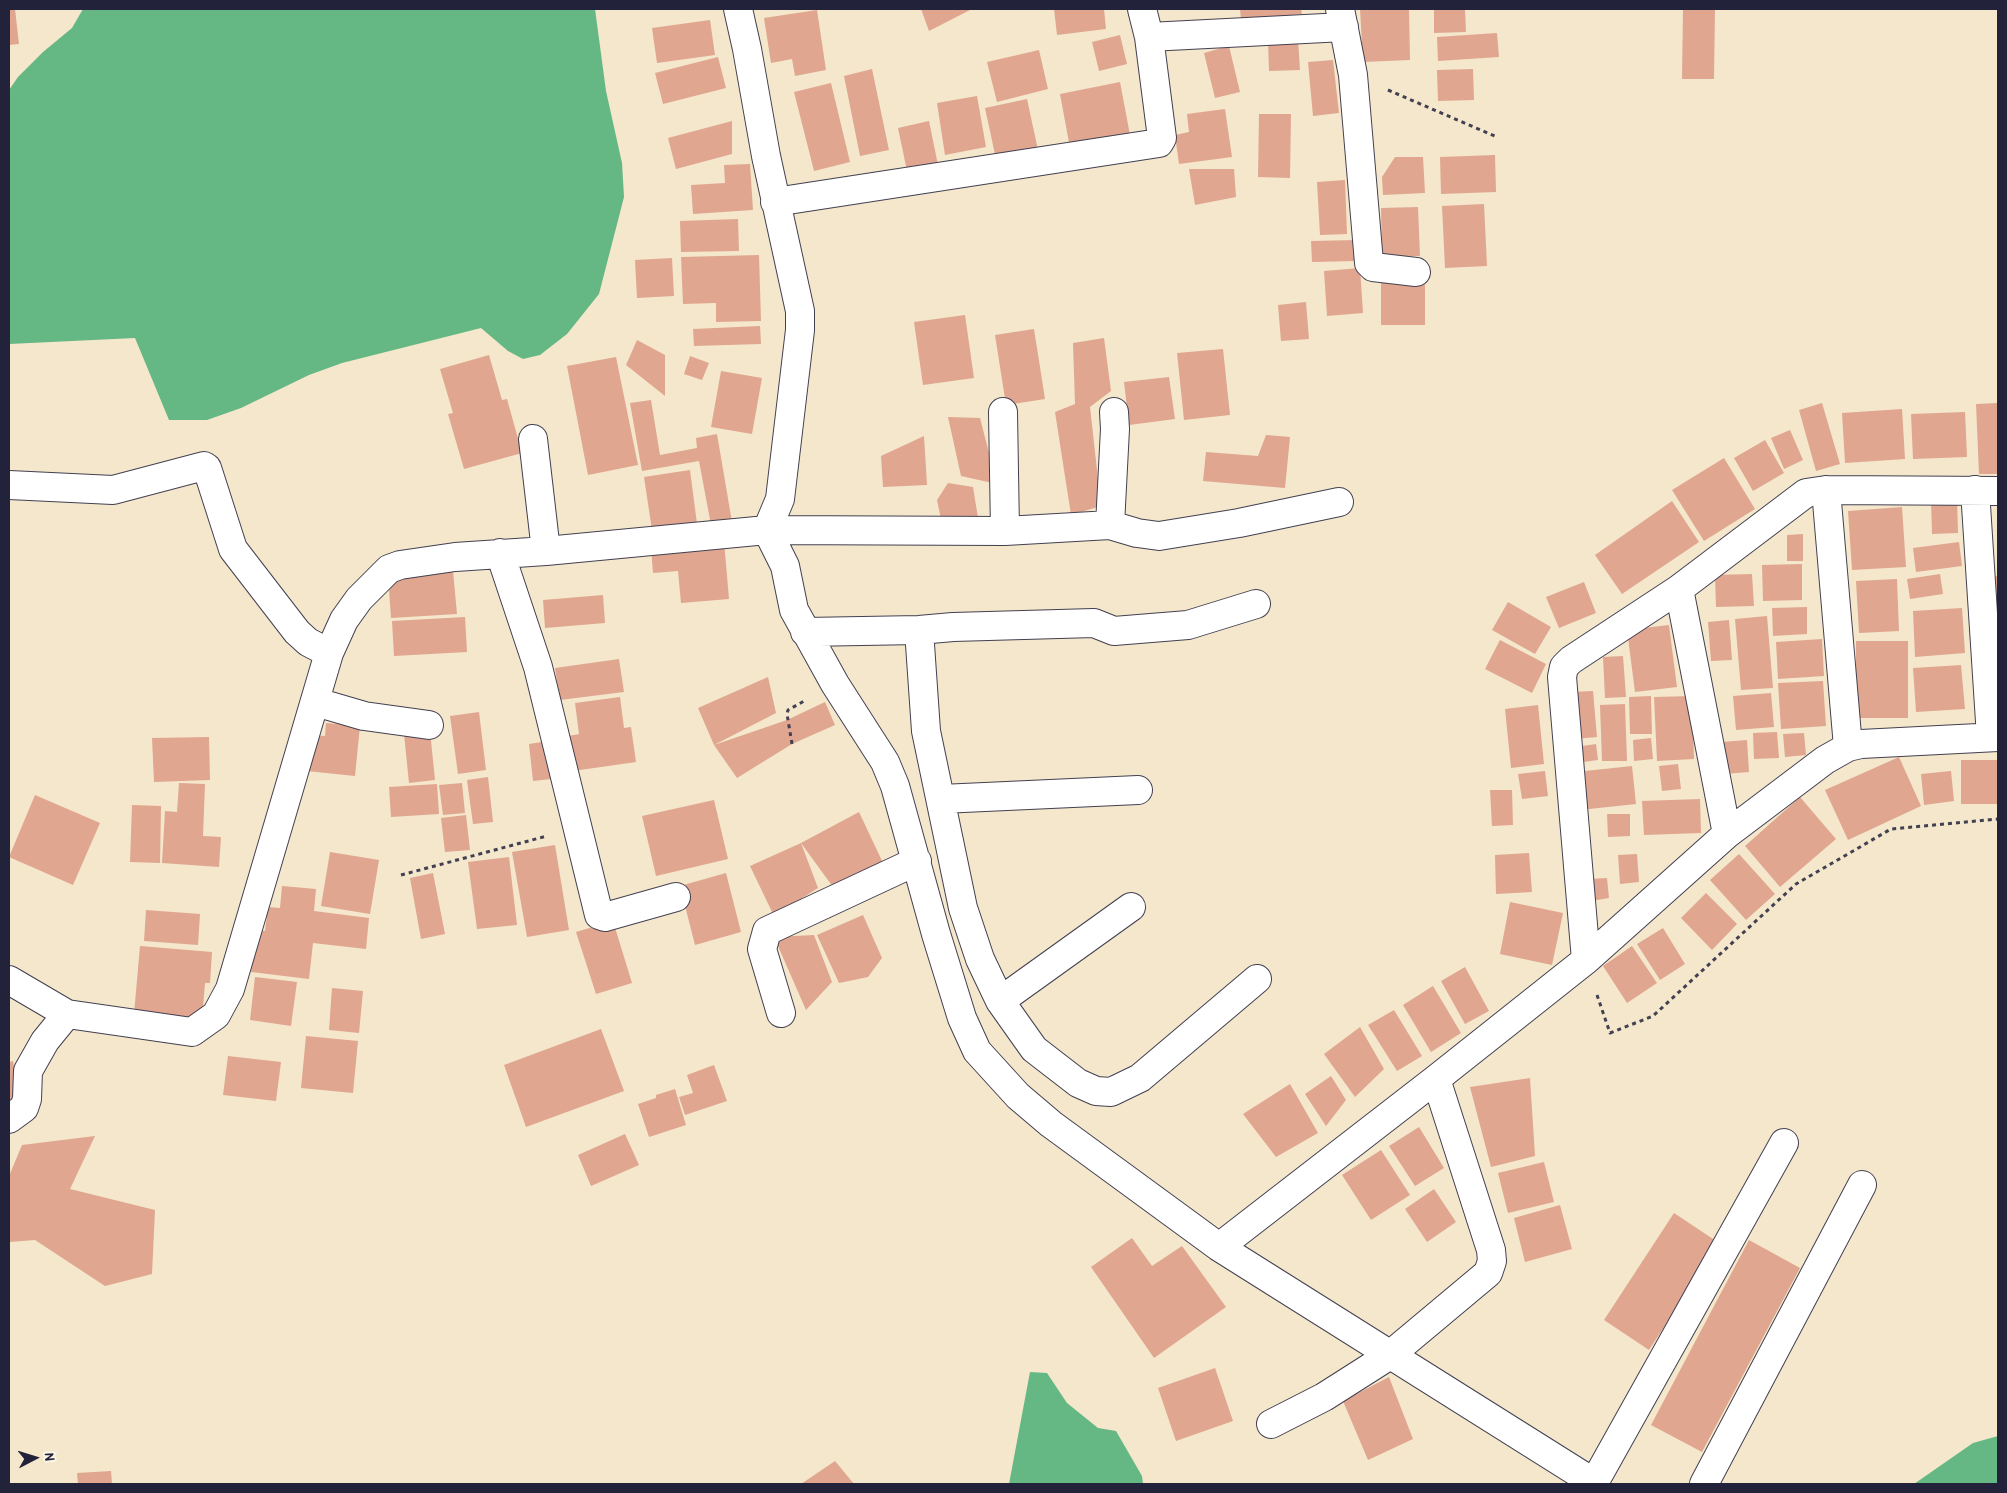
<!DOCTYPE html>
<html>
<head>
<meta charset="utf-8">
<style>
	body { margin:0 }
	#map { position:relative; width:2007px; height:1493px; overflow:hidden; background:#f4e7cc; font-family:"Patrick Hand",sans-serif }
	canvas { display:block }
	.frame { position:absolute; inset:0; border:10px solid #22223b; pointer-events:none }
	.north { position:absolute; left:10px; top:1433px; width:50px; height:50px; -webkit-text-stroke:4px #fcf5e5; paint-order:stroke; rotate:85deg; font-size:14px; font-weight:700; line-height:20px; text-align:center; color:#22223b }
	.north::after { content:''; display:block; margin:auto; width:18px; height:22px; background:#22223b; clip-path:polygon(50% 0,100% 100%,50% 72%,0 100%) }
</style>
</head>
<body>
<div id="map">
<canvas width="2007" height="1493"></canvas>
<div class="frame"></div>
<div class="north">N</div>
</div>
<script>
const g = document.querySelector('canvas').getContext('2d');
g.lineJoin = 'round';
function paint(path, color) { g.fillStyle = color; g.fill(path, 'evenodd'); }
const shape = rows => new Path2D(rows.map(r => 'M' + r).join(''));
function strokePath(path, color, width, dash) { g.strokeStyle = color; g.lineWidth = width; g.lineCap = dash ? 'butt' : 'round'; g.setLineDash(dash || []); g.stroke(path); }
paint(shape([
	[83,9,595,9,606,91,622,163,624,197,599,294,567,334,540,355,523,359,508,351,481,328,342,363,309,375,241,408,207,420,169,420,135,338,9,344,9,90,18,77,43,52,72,28],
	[1030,1372,1047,1373,1067,1403,1098,1428,1116,1431,1142,1476,1143,1484,1009,1484],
	[1998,1436,1998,1484,1914,1484,1973,1443]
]), '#65b784');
paint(shape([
	[9,9,15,9,19,44,9,45],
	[921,9,972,9,929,31],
	[1054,9,1104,9,1106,29,1057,35],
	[1240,9,1301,9,1302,14,1241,20],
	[1360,9,1409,9,1410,60,1363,62],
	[1434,9,1465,9,1466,32,1434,33],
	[1683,9,1715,9,1714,79,1682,79],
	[817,10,826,70,795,76,792,59,771,63,764,18],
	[710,20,715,55,657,63,652,28],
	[1497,33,1499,57,1438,61,1437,37],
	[1120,35,1127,64,1099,71,1092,42],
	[1298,40,1300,70,1269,71,1268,42],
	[1229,46,1240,92,1215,98,1204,53],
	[1039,50,1048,89,997,102,987,62],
	[718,57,726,88,663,104,655,73],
	[1333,60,1339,113,1313,116,1308,62],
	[872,69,889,150,860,156,844,76],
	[1473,69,1474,100,1438,101,1437,70],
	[1120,82,1130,135,1070,148,1060,94],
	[831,83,850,162,814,171,794,92],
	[977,96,986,147,945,155,937,103],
	[1027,99,1038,150,996,159,985,108],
	[1225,109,1232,157,1179,164,1175,135,1189,132,1187,114],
	[1259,114,1291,114,1290,178,1258,177],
	[732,121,732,154,676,169,668,138],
	[929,121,938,165,907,171,898,128],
	[1495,155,1496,192,1441,194,1440,157],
	[1395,157,1423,157,1425,193,1383,195,1382,177],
	[750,164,753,210,693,214,691,185,725,183,724,165],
	[1189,169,1234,169,1236,197,1195,205],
	[1345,180,1347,234,1320,235,1317,182],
	[1484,204,1487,266,1445,268,1442,206],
	[1418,207,1420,256,1382,257,1381,208],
	[738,219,739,251,681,252,680,221],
	[1357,240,1357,261,1312,262,1311,241],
	[759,255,761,321,716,322,716,303,683,304,681,257],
	[672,258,674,296,637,298,635,260],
	[1360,268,1363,313,1327,316,1324,271],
	[1381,279,1425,279,1425,325,1381,325],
	[1306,302,1309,339,1281,341,1278,305],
	[965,315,974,378,923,385,914,322],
	[760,326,761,344,694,346,693,329],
	[1034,329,1045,399,1006,405,995,335],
	[1104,338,1111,391,1090,407,1101,506,1071,515,1055,412,1075,404,1073,343],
	[637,340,665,355,665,396,626,365],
	[1223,349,1230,415,1184,420,1177,353],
	[489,355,502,400,507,399,522,453,464,469,448,414,453,413,440,369],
	[690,356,709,363,702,380,684,374],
	[616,357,638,465,588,475,567,366],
	[721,371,762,378,752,434,711,427],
	[1169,377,1175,419,1129,425,1124,382],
	[651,400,660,455,697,448,696,438,717,434,732,522,711,525,699,461,642,471,630,403],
	[1822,403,1840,464,1816,471,1799,410],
	[1998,403,1998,474,1979,474,1976,404],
	[1902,409,1905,459,1845,463,1842,413],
	[1965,412,1967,457,1913,459,1911,414],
	[948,417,980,418,997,484,961,476],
	[1790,430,1803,460,1784,469,1771,438],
	[1266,435,1290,437,1285,488,1203,481,1206,452,1258,456],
	[924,436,927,485,883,487,881,456],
	[1765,440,1784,473,1753,491,1734,458],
	[1724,458,1755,509,1704,541,1672,490],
	[690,470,697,524,652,530,644,477],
	[948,483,973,487,978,518,942,524,937,500],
	[1957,499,1958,533,1932,534,1931,500],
	[1672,501,1699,542,1622,594,1595,555],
	[1902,507,1906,567,1852,570,1848,511],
	[1803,534,1803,561,1787,561,1787,535],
	[724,541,729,599,681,603,678,571,653,573,651,548],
	[1959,542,1962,566,1916,572,1913,548],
	[1802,564,1802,600,1763,601,1762,565],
	[453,571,457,614,391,618,388,575],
	[1752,574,1754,606,1716,607,1715,575],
	[1940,574,1943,594,1910,599,1907,579],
	[1998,576,1998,605,1989,606,1987,577],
	[1897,579,1899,631,1859,633,1856,581],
	[1584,582,1596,613,1559,628,1546,597],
	[603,595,605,623,545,628,543,600],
	[1508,602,1551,627,1535,654,1492,630],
	[1807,607,1807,634,1773,636,1772,608],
	[1962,608,1965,653,1915,657,1913,611],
	[1767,616,1773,688,1741,690,1735,619],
	[465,617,467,652,394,656,392,621],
	[1729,620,1732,660,1711,661,1708,622],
	[1669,625,1677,687,1635,692,1627,630],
	[1822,639,1824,676,1778,679,1776,642],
	[1500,640,1546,664,1532,693,1485,669],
	[1856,641,1908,641,1908,718,1856,718],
	[1623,656,1626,697,1605,698,1603,657],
	[619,659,624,692,560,700,555,668],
	[1961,665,1965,709,1916,712,1913,668],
	[768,677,776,713,714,745,698,708],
	[1823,681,1826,726,1781,729,1778,683],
	[1593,691,1597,737,1575,739,1571,692],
	[1771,693,1774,727,1736,730,1733,696],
	[1651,696,1652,734,1630,734,1629,697],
	[1692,696,1694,759,1657,761,1654,697],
	[620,697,624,728,631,727,636,762,573,771,568,736,579,734,575,703],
	[825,702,835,725,792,744,737,778,714,745,787,720],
	[1625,704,1627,761,1602,761,1600,705],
	[1538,705,1544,764,1511,768,1505,709],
	[479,712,486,770,458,774,450,716],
	[326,723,360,726,355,776,307,771,310,735,325,736],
	[430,731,435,780,409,783,404,734],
	[1777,732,1779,758,1754,759,1753,733],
	[1804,733,1806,755,1785,757,1783,734],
	[209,737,210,780,154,782,152,738],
	[1651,738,1653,759,1634,761,1633,740],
	[555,740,560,778,533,781,529,744],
	[1747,740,1749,772,1724,774,1722,742],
	[1596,744,1598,760,1576,763,1575,747],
	[1899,757,1921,806,1848,840,1825,790],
	[1961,760,1997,760,1997,804,1961,804],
	[1678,764,1681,789,1662,791,1659,766],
	[1632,766,1636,804,1580,810,1576,772],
	[1545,771,1548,796,1522,799,1518,774],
	[1951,771,1954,801,1924,805,1921,774],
	[488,777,493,822,473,824,467,780],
	[179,783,205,784,203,836,221,837,219,867,162,863,165,811,177,812],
	[462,783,465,813,443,815,439,785],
	[437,784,439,814,391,817,389,787],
	[1490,790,1512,790,1513,825,1492,826],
	[35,795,100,823,73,885,9,857],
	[1800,797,1836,839,1780,887,1745,846],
	[1700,799,1701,833,1644,835,1642,801],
	[714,800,728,859,656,876,642,816],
	[132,805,161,806,160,863,130,862],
	[859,812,883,863,833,887,801,843,818,888,774,916,750,866,801,843],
	[1607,814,1630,814,1630,836,1608,837],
	[466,815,470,850,445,852,441,818],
	[555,845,569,930,527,937,512,852],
	[330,852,379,860,370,914,321,906],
	[1529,853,1532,892,1496,894,1495,855],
	[1637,854,1639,882,1620,884,1618,855],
	[1739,854,1775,894,1746,920,1710,880],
	[509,857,517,925,477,929,468,862],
	[433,873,445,934,421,939,410,878],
	[726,873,741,932,695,945,680,886],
	[1607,878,1609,898,1591,901,1589,879],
	[282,886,316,889,314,911,369,918,366,949,313,943,309,979,251,972,255,930,265,931,268,907,280,908],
	[1706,893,1737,924,1712,950,1681,918],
	[1510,902,1563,913,1552,965,1500,954],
	[146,910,200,914,198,945,144,941],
	[863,915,882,958,868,977,839,983,817,935],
	[613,921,632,983,596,994,576,932],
	[1663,928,1685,964,1660,980,1637,944],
	[814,935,832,982,806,1010,774,937],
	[140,946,212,952,210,983,205,983,202,1020,134,1014],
	[1632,946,1657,983,1627,1003,1603,966],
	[1465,967,1489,1011,1465,1024,1441,981],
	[255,977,297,982,291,1026,250,1020],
	[1433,986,1461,1033,1431,1052,1403,1005],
	[332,988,363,991,359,1033,329,1030],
	[1394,1010,1422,1056,1397,1071,1368,1025],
	[1360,1027,1384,1069,1355,1097,1324,1054],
	[601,1029,624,1091,526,1127,504,1065],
	[306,1036,358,1041,353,1093,301,1088],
	[228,1056,281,1062,276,1101,223,1095],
	[13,1061,22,1105,9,1108,9,1062],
	[714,1065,727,1101,685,1115,679,1097,693,1093,687,1075],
	[1331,1076,1346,1100,1326,1126,1305,1094],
	[1530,1078,1535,1156,1491,1167,1470,1087],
	[1290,1084,1318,1133,1276,1157,1243,1114],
	[675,1089,686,1125,649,1137,638,1104,656,1098,656,1095],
	[1419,1127,1444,1168,1415,1186,1389,1146],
	[625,1134,639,1165,591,1186,578,1155],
	[95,1136,70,1189,155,1210,152,1274,105,1286,35,1240,9,1242,9,1176,22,1145],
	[1381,1150,1410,1195,1371,1220,1342,1175],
	[1544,1162,1554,1202,1508,1213,1498,1173],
	[1434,1189,1456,1222,1427,1242,1405,1209],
	[1560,1205,1572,1249,1525,1262,1514,1218],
	[1674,1213,1719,1243,1649,1350,1604,1320],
	[1132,1238,1152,1266,1182,1246,1226,1307,1154,1358,1091,1267],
	[1749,1240,1800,1268,1702,1452,1651,1425],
	[1215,1368,1233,1421,1176,1441,1158,1388],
	[1389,1377,1413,1439,1368,1460,1343,1401],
	[835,1461,854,1484,801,1484],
	[111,1471,112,1484,78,1484,77,1473]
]), '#e0a690');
const minor = shape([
	[738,9,747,49,766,156,800,311,800,330,780,499,767,530,785,566,794,610,835,684,885,762,895,786,936,934,962,1018,977,1051,1018,1096,1051,1124,1219,1247,1596,1484],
	[1340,9,1353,75,1369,263,1373,267,1416,272],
	[1149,37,1344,27],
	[775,202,1159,143,1162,138,1149,37,1142,9],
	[1003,412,1005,531],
	[533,439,546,551],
	[9,485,113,490,204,466,207,468,233,549,297,632,308,642,329,653],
	[1826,490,1848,747],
	[1975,490,1991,737],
	[1110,525,1115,429,1114,412],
	[500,553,538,667,599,915,605,917,676,897],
	[1679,589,1727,834],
	[919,630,926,731,963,908,980,959,1000,1001,1034,1049,1078,1083,1096,1091,1111,1092,1140,1078,1257,979],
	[805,632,919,630,953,627,1094,623,1114,631,1188,625,1256,604],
	[316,702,364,716,429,725],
	[941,799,1138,790],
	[1586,960,1727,834,1825,760,1848,747,1861,744,1998,737],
	[9,980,67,1014,192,1032,216,1015,230,989,329,653,344,620,359,599,389,569,400,565,455,557,546,551,767,530,1005,531,1110,525,1137,533,1159,536,1239,523,1339,502],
	[1000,1001,1131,907],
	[781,1013,762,949,767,931,917,861],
	[9,1119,24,1108,27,1099,28,1071,45,1041,67,1014],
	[1219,1247,1436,1079,1586,960,1562,677,1564,667,1571,660,1679,589,1806,493,1826,490,1998,491],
	[1271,1424,1324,1397,1390,1355,1488,1273,1492,1261,1491,1250,1436,1079],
	[1594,1483,1784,1143],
	[1704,1484,1862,1185]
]);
strokePath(minor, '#424051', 30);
strokePath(shape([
	[1388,90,1497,137],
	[792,744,787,714,788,710,806,700],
	[401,875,547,836],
	[1597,995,1610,1033,1653,1016,1796,884,1891,829,1998,819]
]), '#424051', 3, [4, 4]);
strokePath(minor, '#fff', 28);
</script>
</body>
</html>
